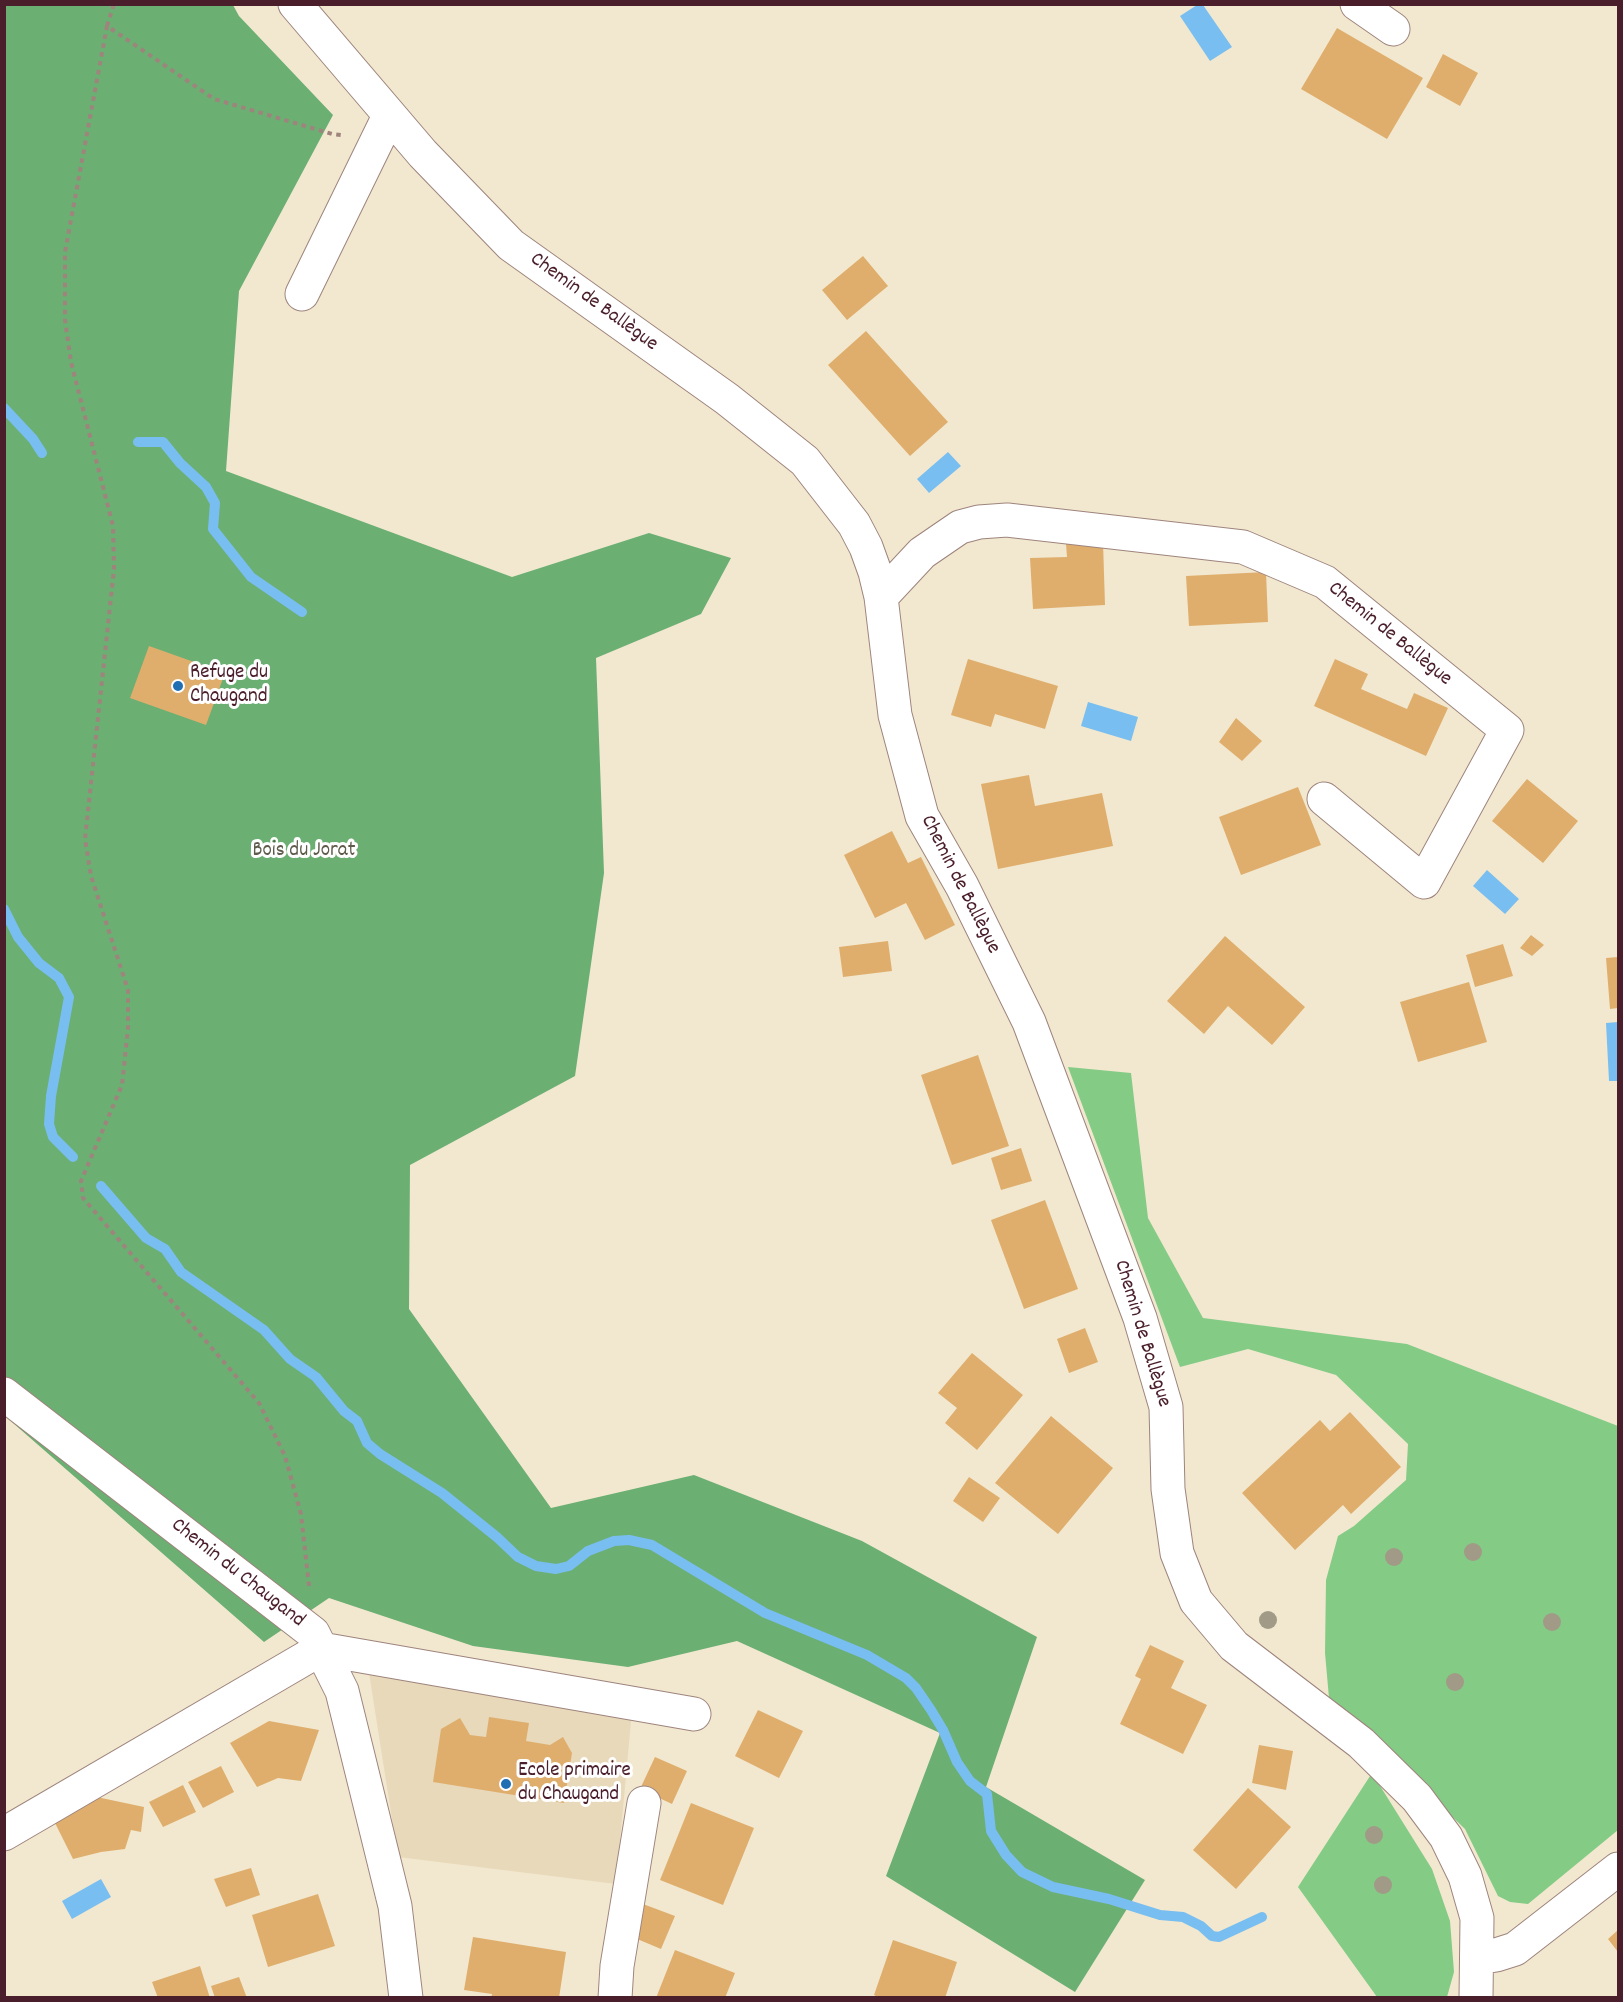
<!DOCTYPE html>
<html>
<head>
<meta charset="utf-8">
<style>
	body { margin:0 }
	#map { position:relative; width:1623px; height:2002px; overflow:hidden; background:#f2e8cf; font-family:Dekko,sans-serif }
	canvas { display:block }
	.frame { position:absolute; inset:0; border:6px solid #4a1f2b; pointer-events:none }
</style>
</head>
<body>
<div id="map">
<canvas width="1623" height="2002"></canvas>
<div class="frame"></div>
</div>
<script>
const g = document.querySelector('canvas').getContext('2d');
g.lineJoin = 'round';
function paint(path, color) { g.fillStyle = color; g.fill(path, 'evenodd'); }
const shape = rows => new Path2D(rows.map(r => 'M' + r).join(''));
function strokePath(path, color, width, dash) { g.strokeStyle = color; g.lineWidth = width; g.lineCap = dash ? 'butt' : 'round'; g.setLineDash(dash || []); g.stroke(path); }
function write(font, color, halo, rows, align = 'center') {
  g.font = font + ' Dekko,sans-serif'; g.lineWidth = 6; g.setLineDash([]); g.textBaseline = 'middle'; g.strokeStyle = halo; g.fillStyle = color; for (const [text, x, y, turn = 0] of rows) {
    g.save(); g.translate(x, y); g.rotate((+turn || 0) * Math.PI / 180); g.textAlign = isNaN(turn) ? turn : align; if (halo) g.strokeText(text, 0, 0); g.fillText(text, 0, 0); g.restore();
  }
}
paint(shape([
	[369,1673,632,1711,616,1884,398,1857]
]), '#e8d9ba');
paint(shape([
	[1068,1067,1131,1073,1148,1218,1203,1318,1407,1344,1618,1426,1618,1830,1528,1904,1510,1902,1498,1896,1465,1829,1329,1698,1325,1653,1326,1580,1338,1536,1354,1526,1406,1480,1408,1444,1336,1375,1248,1349,1180,1367],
	[1372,1773,1432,1869,1450,1921,1454,1972,1447,1997,1377,1997,1298,1887]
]), '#84cb86');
paint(shape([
	[5,5,233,5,239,16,333,115,239,291,226,471,512,577,649,533,731,558,701,614,596,658,604,873,575,1076,410,1165,409,1309,551,1508,694,1475,862,1541,1037,1637,986,1787,1145,1880,1075,1992,886,1876,940,1733,737,1641,628,1667,473,1646,329,1598,264,1642,5,1416]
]), '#6baf73');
paint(shape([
	[1197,5,1203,5,1232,47,1210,61,1180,16],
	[948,452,961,466,929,493,917,479],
	[1088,702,1138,717,1131,741,1081,726],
	[1487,870,1519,899,1505,914,1473,886],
	[1618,1022,1618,1081,1609,1081,1606,1023],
	[101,1879,111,1897,72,1919,62,1901]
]), '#79bef0');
strokePath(shape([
	[4,408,33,439,42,453],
	[138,442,163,442,180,463,206,487,215,503,213,529,251,577,302,612],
	[4,909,18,937,39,963,59,978,69,997,51,1096,49,1124,53,1137,73,1157],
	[101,1186,146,1238,165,1249,181,1272,264,1330,290,1359,316,1377,344,1411,357,1421,367,1443,380,1454,442,1493,498,1538,518,1557,536,1566,556,1569,569,1566,588,1551,614,1541,629,1540,652,1545,765,1613,867,1655,906,1678,916,1688,931,1710,943,1730,957,1762,970,1781,987,1794,991,1831,1006,1855,1022,1872,1053,1887,1109,1899,1160,1915,1183,1917,1201,1926,1212,1936,1219,1937,1262,1917]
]), '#79bef0', 10);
paint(shape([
	[1337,28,1423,78,1387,139,1301,89],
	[1443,54,1478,73,1460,106,1426,87],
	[863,256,888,286,847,320,822,290],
	[866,331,948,422,910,456,828,365],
	[1103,542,1105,605,1033,609,1030,558,1067,557,1066,544],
	[1266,572,1268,622,1189,626,1186,576],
	[149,646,225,673,206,725,130,698],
	[968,659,1058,686,1045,729,995,714,991,727,951,715],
	[1335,659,1368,674,1361,689,1407,709,1414,693,1448,708,1426,756,1314,706],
	[1236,718,1262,741,1242,761,1219,742],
	[1029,775,1035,806,1102,793,1113,846,998,869,981,784],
	[1527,779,1578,821,1543,863,1492,821],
	[1298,787,1321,845,1241,875,1219,817],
	[892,831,908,863,921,857,955,925,925,940,906,903,875,918,844,855],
	[1531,935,1544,945,1532,956,1520,948],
	[1225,936,1305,1007,1272,1045,1228,1006,1204,1034,1167,1001],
	[888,941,892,971,843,977,839,947],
	[1503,944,1513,976,1475,987,1466,955],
	[1618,957,1618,1008,1610,1009,1606,958],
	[1469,982,1487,1042,1418,1062,1400,1002],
	[978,1055,1009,1146,952,1165,921,1075],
	[1021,1148,1032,1181,1001,1190,991,1158],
	[1045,1200,1078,1289,1024,1309,991,1220],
	[1085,1328,1098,1362,1069,1373,1057,1339],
	[972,1353,1023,1395,977,1450,945,1423,957,1408,938,1393],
	[1350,1412,1401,1467,1351,1514,1343,1505,1295,1550,1242,1493,1320,1420,1330,1431],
	[1051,1416,1113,1468,1058,1534,995,1483],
	[969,1477,1000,1498,983,1522,953,1501],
	[1150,1645,1184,1661,1171,1688,1207,1705,1183,1754,1120,1724,1141,1679,1135,1676],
	[758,1710,803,1731,779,1778,735,1756],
	[489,1717,529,1723,526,1741,550,1745,563,1737,572,1753,564,1803,433,1782,441,1729,460,1718,470,1735,486,1737],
	[269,1721,319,1730,301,1781,278,1778,257,1787,230,1743],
	[1259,1745,1293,1751,1286,1790,1252,1783],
	[655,1757,687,1771,672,1804,640,1789],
	[221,1766,234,1792,203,1808,188,1782],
	[183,1785,196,1812,163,1827,149,1802],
	[1248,1788,1291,1827,1236,1889,1193,1850],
	[92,1796,144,1807,141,1832,131,1830,125,1849,101,1852,73,1859,52,1817],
	[691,1803,754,1828,723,1905,660,1880],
	[251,1868,260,1895,226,1907,214,1879],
	[318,1894,335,1946,268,1967,252,1915],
	[643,1904,675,1916,661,1949,630,1936],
	[1618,1930,1618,1952,1608,1939],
	[473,1937,566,1952,559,1998,491,1998,492,1994,464,1990],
	[893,1940,957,1962,945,1998,880,1998,874,1995],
	[675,1950,735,1973,725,1998,656,1998],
	[200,1966,210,1998,158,1998,152,1982],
	[239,1977,247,1998,215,1998,211,1986]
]), '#dfae6d');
const minor = shape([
	[295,4,423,154,511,245,727,399,805,461,854,524,866,547,875,572,881,597,895,715,922,816,962,886,1029,1022,1140,1318,1166,1407,1168,1489,1177,1553,1196,1601,1234,1646,1361,1743,1417,1798,1446,1837,1465,1876,1477,1918,1476,1998],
	[1357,4,1393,29],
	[302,294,389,116],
	[881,597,922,553,960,527,979,522,1007,520,1243,547,1325,582,1507,730,1424,882,1324,799],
	[4,1394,313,1633,342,1691,395,1906,406,1998],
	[4,1834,321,1649,694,1714],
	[1477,1958,1496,1955,1515,1949,1618,1869],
	[615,1998,617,1966,644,1803]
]);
strokePath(minor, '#9e847d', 35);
strokePath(shape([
	[107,26,114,4],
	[309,1586,301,1514,285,1456,259,1403,83,1198,81,1181,122,1085,128,1028,128,990,91,876,85,839,114,569,113,526,71,362,65,320,65,252,107,26,214,99,332,134,341,135]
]), '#9e847d', 4, [4.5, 4.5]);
strokePath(minor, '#fff', 33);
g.fillStyle = '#a19a86';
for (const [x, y] of [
	[1473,1552],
	[1394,1557],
	[1268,1620],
	[1552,1622],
	[1455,1682],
	[1374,1835],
	[1383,1885]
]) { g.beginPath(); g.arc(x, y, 9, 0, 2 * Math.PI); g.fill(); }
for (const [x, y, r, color] of [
	[178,686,6,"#1f6fb2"],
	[506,1784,6,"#1f6fb2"]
]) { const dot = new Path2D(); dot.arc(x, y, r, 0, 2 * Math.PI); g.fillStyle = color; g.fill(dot); strokePath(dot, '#fff', 2); }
write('21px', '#4a1f2b', '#fff', [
	["Chemin de Ballègue",593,303,36],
	["Chemin de Ballègue",1389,635,39],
	["Chemin de Ballègue",959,885,63],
	["Chemin de Ballègue",1141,1334,73],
	["Chemin du Chaugand",237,1574,38]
]);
write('21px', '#4a1f2b', '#fff', [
	["Refuge du",190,674],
	["Chaugand",190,698],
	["Ecole primaire",518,1772],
	["du Chaugand",518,1796]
], 'left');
write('21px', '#5e5b4b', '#fff', [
	["Bois du Jorat",304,852]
]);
</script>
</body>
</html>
